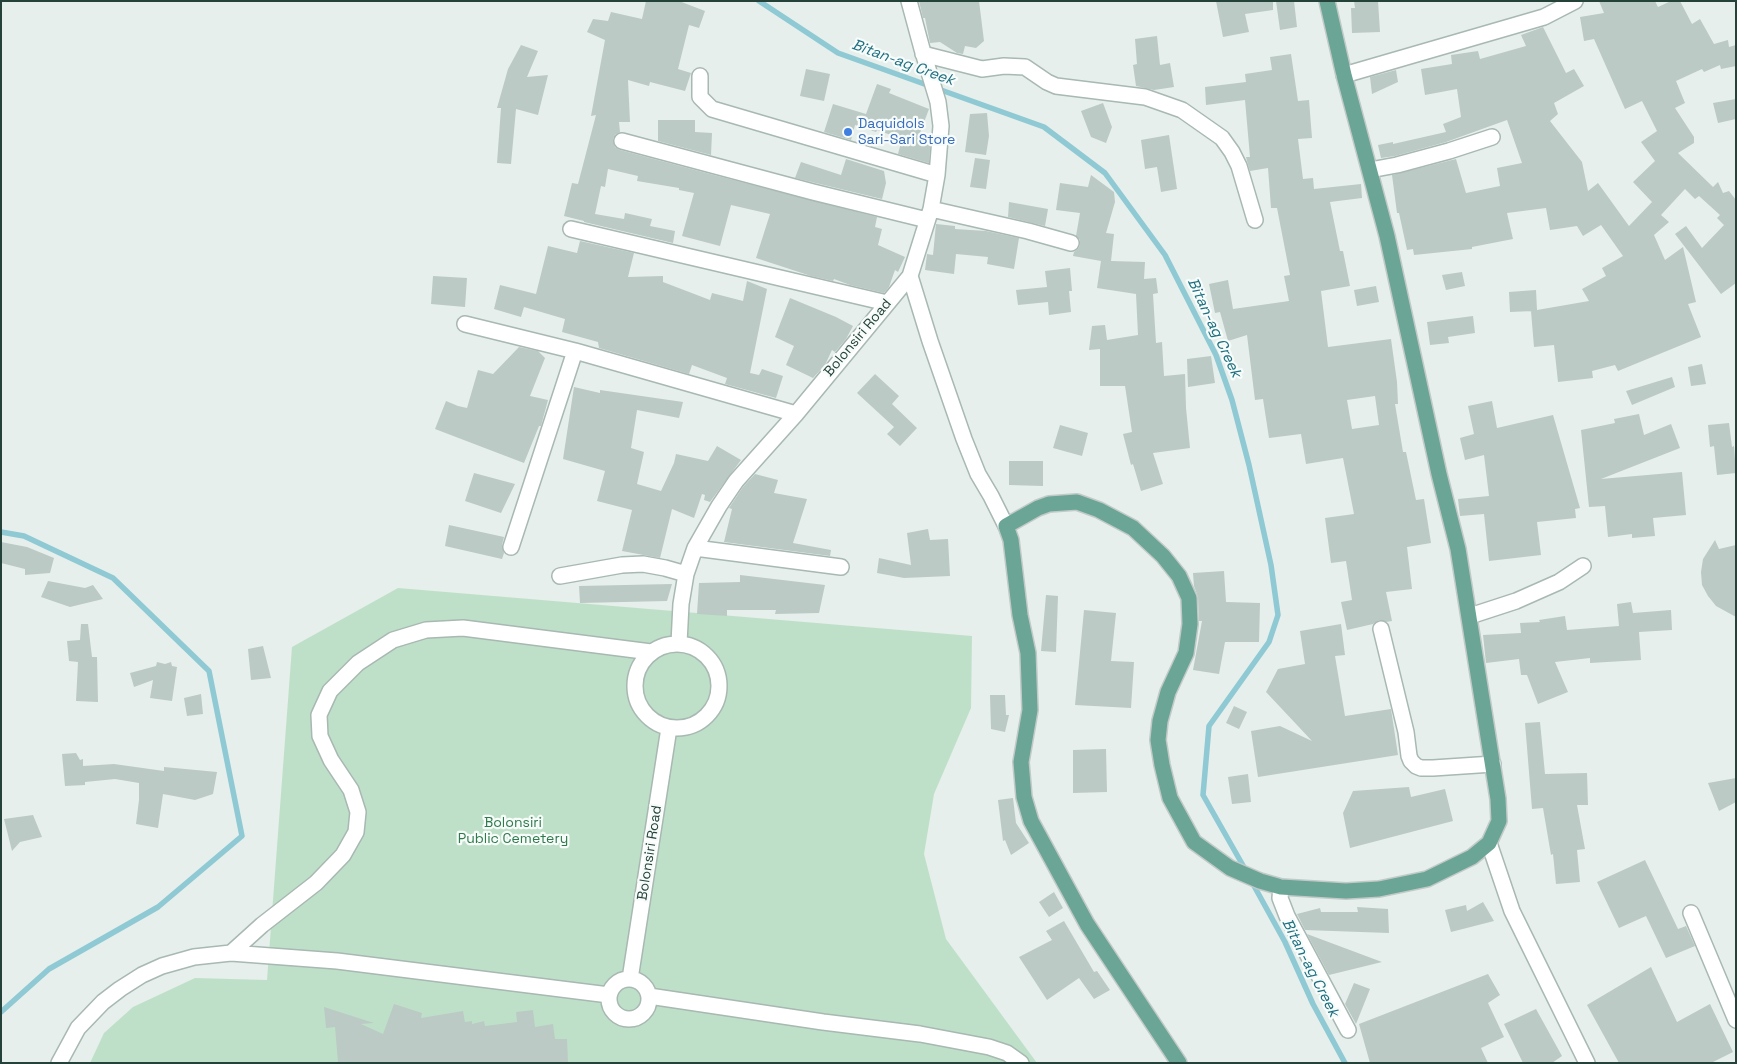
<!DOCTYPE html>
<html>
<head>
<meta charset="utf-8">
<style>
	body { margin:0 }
	#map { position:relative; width:1737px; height:1064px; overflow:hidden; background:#e6efeb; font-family:"Space Grotesk",sans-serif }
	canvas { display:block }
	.frame { position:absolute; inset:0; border:2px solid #24423a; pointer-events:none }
</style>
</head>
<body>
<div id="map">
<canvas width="1737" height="1064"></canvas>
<div class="frame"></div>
</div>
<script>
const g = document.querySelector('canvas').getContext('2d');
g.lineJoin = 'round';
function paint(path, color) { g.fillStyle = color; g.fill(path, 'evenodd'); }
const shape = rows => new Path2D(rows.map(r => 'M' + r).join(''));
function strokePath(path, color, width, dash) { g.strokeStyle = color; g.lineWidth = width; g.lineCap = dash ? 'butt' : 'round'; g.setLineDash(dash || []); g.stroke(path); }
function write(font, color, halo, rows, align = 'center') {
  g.font = font + ' "Space Grotesk",sans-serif'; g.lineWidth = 4.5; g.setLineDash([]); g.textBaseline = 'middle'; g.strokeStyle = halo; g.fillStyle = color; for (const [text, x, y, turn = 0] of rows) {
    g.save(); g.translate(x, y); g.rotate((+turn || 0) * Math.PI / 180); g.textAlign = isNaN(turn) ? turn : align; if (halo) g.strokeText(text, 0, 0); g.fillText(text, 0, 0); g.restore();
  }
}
paint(shape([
	[398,588,972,636,971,708,934,794,924,854,946,939,1037,1063,90,1063,104,1033,133,1007,195,978,267,980,292,647]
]), '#bfe0c8');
strokePath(shape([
	[759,1,838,53,1044,127,1105,173,1165,255,1216,355,1232,400,1249,465,1271,565,1278,615,1269,642,1209,726,1203,795,1245,869],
	[1,532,24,536,113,578,209,671,242,836,158,907,49,969,1,1012],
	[1253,884,1285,942,1313,1004,1345,1063]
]), '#8ec9d4', 5.5);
paint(shape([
	[646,1,679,1,705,11,699,28,689,25,678,69,691,73,685,91,650,82,649,86,628,80,630,122,619,122,620,132,615,135,613,139,615,147,620,150,710,174,877,217,875,227,882,229,878,245,905,257,898,272,895,270,889,287,884,293,850,285,834,279,833,281,811,276,756,258,770,214,731,205,720,246,682,236,694,193,679,190,679,188,637,181,638,176,608,169,605,187,601,186,595,214,624,219,625,213,652,219,650,226,675,231,673,243,584,222,584,221,564,216,572,183,578,184,596,115,591,116,605,40,587,32,593,19,608,21,611,12,642,19],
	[919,1,979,1,984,41,976,48,965,46,963,54,957,53,940,42,930,43,925,18,923,18],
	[1216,1,1273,1,1273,10,1245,14,1249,32,1223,37],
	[1276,1,1294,1,1297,27,1280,30],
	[1354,1,1378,1,1380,32,1352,33,1351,8,1355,8],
	[1599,1,1655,1,1658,7,1671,1,1680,1,1692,24,1700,19,1714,44,1728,40,1729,47,1736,45,1736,66,1721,69,1720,65,1704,72,1702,69,1676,81,1685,103,1675,108,1694,137,1694,143,1678,153,1713,187,1718,182,1723,193,1729,191,1736,200,1736,283,1721,294,1675,234,1686,226,1702,248,1724,225,1717,218,1720,215,1699,196,1695,199,1685,189,1661,215,1669,222,1654,235,1665,260,1683,247,1696,302,1688,304,1701,337,1618,371,1615,365,1592,371,1593,378,1558,382,1554,345,1534,347,1531,311,1533,311,1510,312,1509,292,1536,290,1537,310,1589,301,1582,289,1606,276,1602,268,1623,256,1601,225,1583,236,1577,226,1550,230,1546,208,1507,213,1513,239,1472,247,1472,249,1414,255,1413,249,1407,250,1399,213,1397,213,1392,175,1456,159,1466,193,1500,186,1497,168,1522,163,1507,120,1446,142,1395,156,1381,158,1378,145,1393,142,1393,144,1446,132,1443,124,1461,117,1457,89,1425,95,1421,69,1452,64,1451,55,1478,51,1480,59,1526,46,1521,35,1543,27,1566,73,1574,69,1584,86,1554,103,1558,114,1550,121,1582,162,1588,191,1598,183,1629,226,1652,202,1633,182,1655,161,1641,142,1657,131,1642,101,1625,109,1594,39,1584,41,1580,17,1604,13],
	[1157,36,1160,65,1170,63,1174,87,1154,90,1136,86,1133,65,1137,64,1135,39],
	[521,45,538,51,527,77,548,75,538,115,516,109,511,164,497,163,501,108,497,108,508,69],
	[1291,54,1298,101,1309,100,1312,138,1298,139,1303,179,1313,178,1314,189,1361,184,1362,198,1330,202,1340,251,1343,251,1350,286,1321,291,1328,347,1391,339,1397,382,1398,404,1395,404,1403,452,1406,452,1416,500,1424,499,1431,543,1407,547,1412,589,1386,592,1392,621,1386,622,1379,620,1373,624,1347,630,1341,602,1352,600,1346,561,1331,563,1325,518,1354,514,1343,458,1306,464,1301,434,1269,438,1263,399,1255,400,1247,335,1228,341,1220,312,1215,313,1209,284,1228,280,1233,309,1289,301,1284,276,1290,275,1277,208,1271,208,1268,168,1250,171,1247,161,1246,157,1250,157,1245,100,1206,105,1205,87,1246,82,1245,74,1272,70,1270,57],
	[1375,396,1379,425,1352,429,1347,400],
	[806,69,830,74,824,101,800,96],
	[1396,70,1398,82,1372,94,1370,77],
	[877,84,891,89,889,93,929,109,920,133,931,136,929,163,898,154,902,139,877,130,876,132,855,125,851,140,824,132,833,104,866,114],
	[1736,99,1736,119,1718,123,1713,103],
	[1103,103,1112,127,1106,143,1091,137,1081,111],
	[987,113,989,136,986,155,965,152,970,114],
	[658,120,695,120,695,132,712,133,711,155,658,141],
	[1169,135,1177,189,1161,192,1157,167,1145,169,1141,140],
	[975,158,990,160,986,189,970,187],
	[846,159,884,171,886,183,882,199,795,178,801,162,841,175],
	[1091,175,1114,192,1115,202,1106,233,1114,234,1111,261,1145,262,1144,279,1156,278,1158,293,1153,294,1156,343,1162,342,1164,376,1185,374,1186,408,1190,448,1153,453,1163,484,1141,491,1133,464,1131,465,1123,434,1132,432,1125,386,1100,386,1100,349,1089,350,1092,326,1105,325,1107,340,1138,335,1136,294,1097,288,1101,261,1073,256,1074,252,1078,249,1080,245,1080,240,1076,236,1080,213,1056,210,1060,183,1088,187],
	[1009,202,1048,209,1045,226,1008,217],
	[936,224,955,226,955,229,986,231,1019,238,1014,269,987,264,988,257,956,254,954,274,925,270,927,254,933,255],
	[580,241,634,253,628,277,663,276,663,282,710,300,712,293,743,301,747,281,767,289,750,373,759,375,762,369,783,376,776,398,725,384,727,378,692,365,689,374,599,348,598,342,562,332,565,319,524,307,521,317,494,309,500,285,536,294,548,246,577,253],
	[1070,268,1072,291,1069,291,1071,312,1049,315,1048,302,1018,305,1016,290,1047,287,1045,271],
	[1462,272,1465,286,1446,290,1442,275],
	[433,276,467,278,465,307,431,304],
	[1376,286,1379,302,1357,306,1354,290],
	[790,298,836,317,853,326,846,339,835,352,832,350,825,365,813,378,786,365,794,346,775,337],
	[1473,316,1475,333,1448,337,1449,343,1430,345,1427,322],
	[519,347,538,351,545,358,530,396,548,400,541,426,539,426,524,463,435,429,446,401,458,406,467,408,478,370,493,374],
	[1211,356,1215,383,1188,387,1187,359],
	[1702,364,1706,384,1691,386,1688,367],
	[875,374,899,396,892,404,917,428,900,446,887,434,894,427,857,393],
	[1672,377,1675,387,1632,405,1626,391],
	[574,387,600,393,600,390,683,402,679,418,637,410,631,448,644,452,637,484,661,491,674,463,676,454,708,461,717,446,741,460,710,502,704,500,705,495,702,494,694,518,672,509,660,558,622,551,632,510,597,501,605,471,563,459],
	[1492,401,1497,428,1553,415,1580,508,1575,509,1576,518,1537,522,1541,555,1489,561,1484,514,1460,516,1458,499,1489,496,1484,455,1465,460,1460,438,1474,434,1468,406],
	[1639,414,1644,435,1671,424,1680,448,1601,479,1682,472,1686,515,1653,518,1655,536,1632,538,1632,534,1608,537,1605,506,1589,507,1581,430,1615,423,1614,419],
	[1729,423,1732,447,1734,446,1736,473,1717,475,1714,446,1710,447,1708,425],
	[1060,425,1088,433,1082,456,1053,448],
	[1009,461,1043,461,1043,486,1009,485],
	[474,473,515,484,501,513,465,501],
	[755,474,778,480,774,493,807,499,793,543,831,550,830,556,724,542,732,509,729,508,743,487],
	[449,525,504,537,502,545,504,553,502,559,445,546],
	[928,529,930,540,948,539,950,576,904,578,877,573,879,558,911,565,907,533],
	[1715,540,1719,549,1736,545,1736,617,1716,606,1708,596,1702,585,1701,572,1703,559],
	[1,542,27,547,54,558,50,573,25,575,25,569,1,563],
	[1224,571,1226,602,1260,603,1259,642,1225,642,1219,674,1193,670,1202,621,1199,621,1198,597,1194,586,1193,573],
	[740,575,825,585,819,613,775,614,776,610,727,610,727,616,697,614,699,583,740,582],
	[48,581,85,588,93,585,103,599,70,607,41,597],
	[672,584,667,601,580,603,579,586],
	[1046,595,1058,596,1056,652,1041,651],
	[1631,602,1633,613,1671,610,1672,630,1639,632,1641,660,1590,663,1590,658,1555,662,1568,692,1538,704,1527,675,1521,675,1519,659,1486,663,1483,635,1521,633,1520,623,1540,622,1539,620,1565,616,1567,630,1619,626,1617,604],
	[1084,610,1116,613,1111,661,1134,662,1131,708,1075,705],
	[81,624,88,624,92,657,97,657,98,702,76,701,78,662,69,661,67,641,80,640],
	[1341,624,1345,655,1335,656,1345,716,1391,709,1398,755,1258,777,1251,731,1280,726,1312,741,1266,692,1278,669,1305,664,1300,631],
	[263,646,271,678,251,680,248,649],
	[157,662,165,664,171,662,172,666,177,667,172,701,150,698,153,680,134,687,130,673,156,666],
	[201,694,203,714,187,716,184,698],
	[990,695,1005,695,1006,715,1009,715,1005,732,991,729],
	[1234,706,1247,712,1239,729,1226,723],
	[1540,722,1545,774,1587,773,1588,805,1577,805,1585,849,1577,850,1580,882,1556,884,1553,854,1551,855,1543,808,1532,809,1525,723],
	[1106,749,1107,792,1073,793,1073,750],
	[76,753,80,760,83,759,83,766,114,764,164,771,164,767,217,772,213,794,195,800,163,794,158,828,136,824,139,800,139,783,115,779,85,782,85,785,65,786,62,754],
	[1248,774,1251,802,1232,804,1228,777],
	[1736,778,1736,802,1719,811,1708,783],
	[1409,787,1411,797,1445,789,1453,821,1350,848,1343,813,1353,791],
	[1013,798,1016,823,1029,843,1011,855,1005,840,1003,841,998,800],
	[33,815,42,837,20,842,12,851,4,819],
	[1645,860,1678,929,1686,926,1695,946,1666,958,1646,916,1619,928,1597,882],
	[1054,892,1063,908,1049,917,1039,902],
	[1483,902,1494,921,1451,932,1445,910,1466,905,1467,911],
	[1357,907,1388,909,1389,933,1305,930,1297,914,1320,908,1321,912,1358,912],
	[1064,921,1094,972,1097,971,1110,990,1094,999,1079,978,1047,1000,1019,957,1052,940,1046,931],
	[1307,934,1382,962,1329,975],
	[1651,967,1677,1022,1710,1004,1733,1052,1711,1063,1619,1063,1587,1005],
	[1488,974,1500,995,1488,1003,1504,1037,1481,1048,1488,1063,1370,1063,1359,1024],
	[1354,983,1370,989,1356,1024,1345,1004],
	[394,1004,422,1013,421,1018,463,1011,465,1022,472,1021,472,1024,484,1021,485,1026,517,1022,516,1012,533,1010,535,1027,553,1024,555,1039,567,1039,568,1063,338,1063,335,1027,326,1028,324,1007,374,1023,361,1024,383,1034],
	[1536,1009,1562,1056,1552,1063,1523,1063,1504,1024]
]), '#bbcac4');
const minor = shape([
	[923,54,982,69,1004,66,1025,67,1047,82,1056,86,1145,97,1182,110,1222,138,1232,152,1239,166,1255,220],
	[1344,75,1544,17,1575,1],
	[700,76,700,97,712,109,937,175],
	[622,141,813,192,927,220],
	[1370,170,1397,165,1449,151,1492,137],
	[931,209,1028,231,1071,243],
	[571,229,887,303],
	[910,276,930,341,964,439,978,474,991,496,1006,526],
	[465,324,575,351,796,414],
	[511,547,575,351],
	[695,548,841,567],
	[560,576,622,565,643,564,665,568,686,574],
	[1470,616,1516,601,1559,582,1583,566],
	[1381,629,1406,732,1409,756,1411,761,1416,766,1421,768,1433,768,1493,764],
	[679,643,681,604,686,574,695,548,719,506,736,481,796,414,910,276,931,209,937,175,941,126,938,102,922,49,909,1],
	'635 686a42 42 0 1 1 84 0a42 42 0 1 1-84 0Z',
	[1489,843,1512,911,1587,1063],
	[1281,887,1280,898,1287,916,1348,1030],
	[1691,913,1736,1020],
	[231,953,262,925,316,883,343,855,356,832,358,812,351,790,331,760,320,736,319,715,330,691,358,663,393,640,426,630,463,628,651,652],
	[630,979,669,728],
	'609 999a20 20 0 1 1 40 0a20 20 0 1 1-40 0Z',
	[649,996,823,1022,920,1034,989,1047,1007,1053,1021,1063],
	[59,1063,78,1028,103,1002,120,989,142,975,162,966,194,957,231,953,337,961,609,995]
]);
const major = shape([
	[1179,1063,1087,924,1031,821,1024,797,1021,762,1030,710,1028,653,1020,615,1011,540,1006,526,1038,508,1049,504,1077,502,1099,510,1133,528,1163,556,1179,576,1189,598,1190,624,1186,653,1168,692,1160,721,1158,740,1162,765,1170,798,1194,842,1230,868,1260,881,1281,887,1346,891,1379,889,1427,879,1472,857,1489,843,1499,821,1498,799,1458,549,1439,474,1387,236,1344,75,1327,1]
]);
strokePath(minor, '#a8b8b2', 18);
strokePath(major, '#c2cac8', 18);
strokePath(minor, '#fff', 15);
strokePath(major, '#6aa596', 15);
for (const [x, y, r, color] of [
	[848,132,5,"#3f7fe0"]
]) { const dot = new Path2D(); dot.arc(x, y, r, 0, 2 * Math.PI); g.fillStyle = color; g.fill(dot); strokePath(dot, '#f7fbf9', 2); }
write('14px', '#366cbe', '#f7fbf9', [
	["Daquidols",858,124],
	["Sari-Sari Store",858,140]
], 'left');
write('14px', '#24423a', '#f7fbf9', [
	["Bolonsiri Road",858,338,-50],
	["Bolonsiri Road",650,853,-81]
]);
write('14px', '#2d7a4b', '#f7fbf9', [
	["Bolonsiri",513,823],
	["Public Cemetery",513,839]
]);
write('italic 15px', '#1c6f80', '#f7fbf9', [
	["Bitan-ag Creek",903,63,20],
	["Bitan-ag Creek",1214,328,65],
	["Bitan-ag Creek",1310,968,63]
]);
</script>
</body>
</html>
